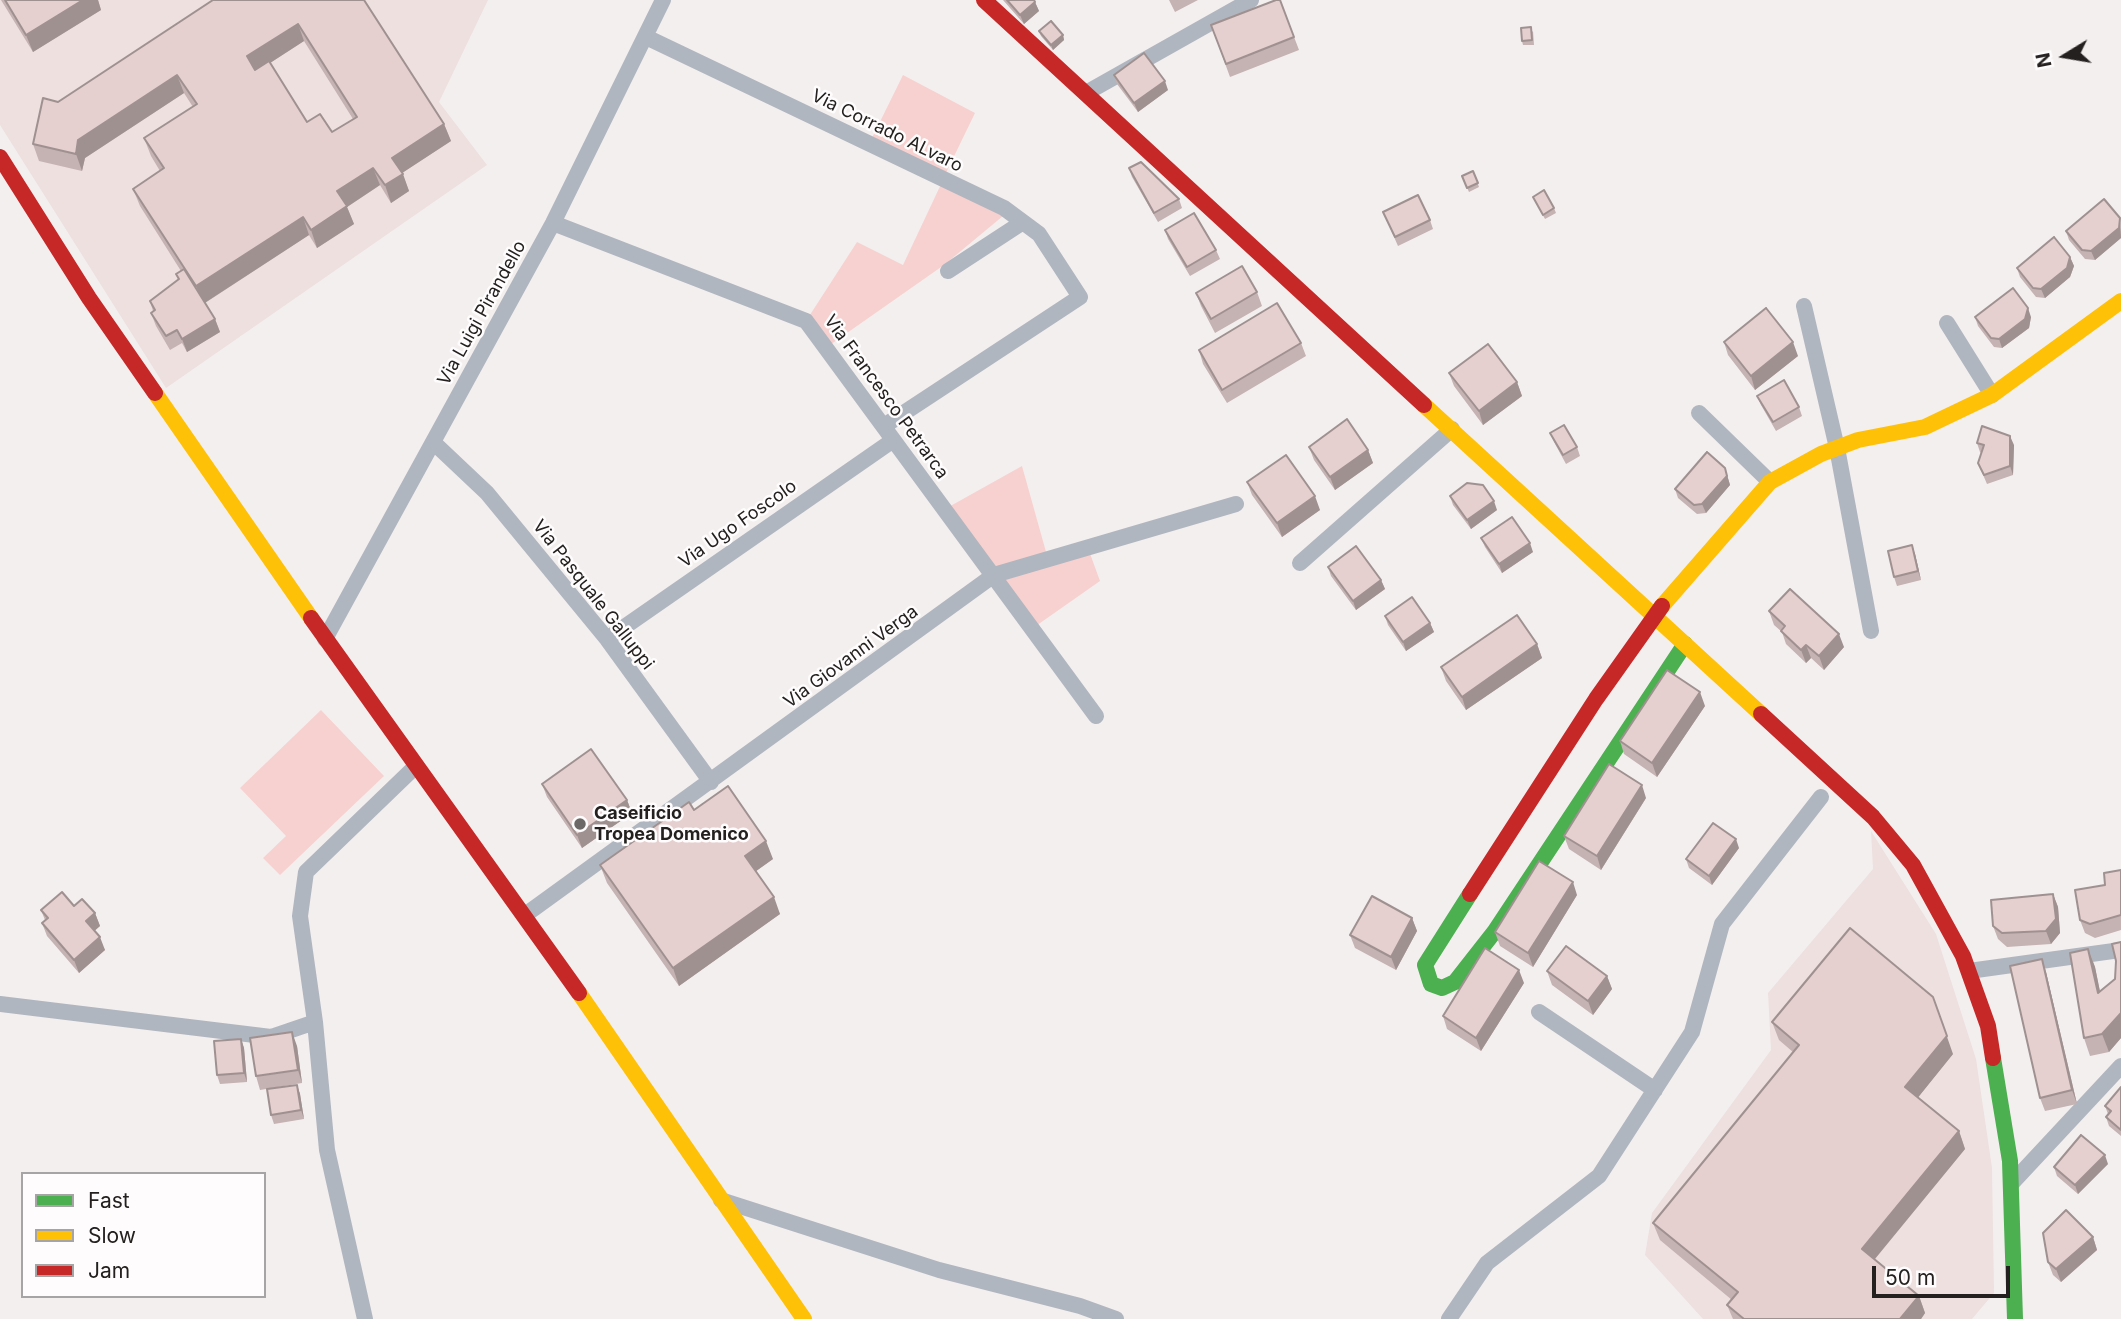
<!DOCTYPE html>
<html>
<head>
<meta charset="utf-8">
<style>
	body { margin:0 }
	#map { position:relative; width:2121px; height:1319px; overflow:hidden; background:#f4efef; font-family:Inter,sans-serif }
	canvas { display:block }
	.legend { position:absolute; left:21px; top:1172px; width:245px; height:126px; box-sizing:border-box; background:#fefcfc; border:2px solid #a6a4a4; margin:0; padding:9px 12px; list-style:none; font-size:21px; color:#23201f }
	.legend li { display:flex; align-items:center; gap:14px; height:35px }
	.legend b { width:35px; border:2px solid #a6a4a4 }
	.north { position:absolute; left:2030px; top:21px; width:70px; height:70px; -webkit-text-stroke:5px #fefcfc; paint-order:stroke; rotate:259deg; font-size:19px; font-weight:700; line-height:28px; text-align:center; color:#23201f }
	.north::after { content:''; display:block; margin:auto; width:24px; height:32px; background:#23201f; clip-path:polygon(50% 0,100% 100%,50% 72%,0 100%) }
	.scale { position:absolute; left:1872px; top:1266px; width:138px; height:32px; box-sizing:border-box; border:4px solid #23201f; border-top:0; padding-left:9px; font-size:21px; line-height:24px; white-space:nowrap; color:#23201f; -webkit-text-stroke:5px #fefcfc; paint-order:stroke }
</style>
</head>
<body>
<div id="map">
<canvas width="2121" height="1319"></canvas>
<ul class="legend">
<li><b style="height:9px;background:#4caf50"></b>Fast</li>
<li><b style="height:9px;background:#ffc107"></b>Slow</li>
<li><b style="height:9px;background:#c62828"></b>Jam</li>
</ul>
<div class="north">N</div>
<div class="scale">50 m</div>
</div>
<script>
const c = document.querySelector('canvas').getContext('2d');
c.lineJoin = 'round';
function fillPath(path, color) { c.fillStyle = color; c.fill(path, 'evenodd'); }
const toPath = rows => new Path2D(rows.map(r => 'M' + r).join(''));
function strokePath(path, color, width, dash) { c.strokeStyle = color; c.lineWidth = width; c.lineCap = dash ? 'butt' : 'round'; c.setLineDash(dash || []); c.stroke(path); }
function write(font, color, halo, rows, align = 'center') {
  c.font = font + ' Inter,sans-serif'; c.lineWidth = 5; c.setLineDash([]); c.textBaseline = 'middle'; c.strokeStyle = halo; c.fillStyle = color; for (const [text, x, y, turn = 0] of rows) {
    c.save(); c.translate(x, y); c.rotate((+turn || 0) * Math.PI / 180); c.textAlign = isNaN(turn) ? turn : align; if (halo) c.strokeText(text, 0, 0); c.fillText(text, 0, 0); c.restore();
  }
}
fillPath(toPath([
	[0,0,488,0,439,102,487,165,166,388,0,125],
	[1871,831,1936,934,1976,1059,1992,1168,1994,1293,1972,1319,1703,1319,1645,1255,1652,1213,1771,1050,1768,993,1873,869]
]), '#ede0df');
fillPath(toPath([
	[903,75,975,113,943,179,1003,216,944,265,827,347,806,321,857,242,903,265,943,180,869,144],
	[1022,466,1048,559,1088,548,1100,581,1033,628,945,509],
	[321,710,384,776,280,875,263,858,286,836,240,788]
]), '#f7d1cf');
strokePath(toPath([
	[646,37,1004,208,1039,234,1080,297,884,426],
	[1086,93,1251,0],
	[553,223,806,321,1096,716],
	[948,271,1023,222],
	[1804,306,1837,448,1871,631],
	[1947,323,1992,395],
	[1699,413,1770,482],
	[433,442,487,493,607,639,711,782],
	[1300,563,1452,429],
	[325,639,553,223,663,0],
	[607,639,892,441],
	[525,915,994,575,1236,504],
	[1969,971,2121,950],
	[0,1004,271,1037,315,1022],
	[1539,1012,1655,1090],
	[2011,1184,2121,1066],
	[721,1200,939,1270,1080,1306,1116,1319],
	[365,1319,327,1150,315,1022,300,916,306,872,416,766],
	[1449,1319,1487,1263,1599,1176,1692,1032,1722,924,1821,797]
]), '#b0b6bf', 16);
strokePath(toPath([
	[1470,894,1425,965,1431,984,1442,988,1455,982,1495,931,1685,644],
	[1993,1058,2010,1161,2015,1319]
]), '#4caf50', 16);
strokePath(toPath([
	[155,393,311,618],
	[1424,405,1761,714],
	[1662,606,1770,482,1821,454,1858,440,1925,427,1992,395,2121,301],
	[579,993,804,1319]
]), '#ffc107', 16);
strokePath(toPath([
	[984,0,1424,405],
	[0,157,89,298,155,393],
	[311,618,579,993],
	[1761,714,1873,817,1913,865,1963,956,1988,1026,1993,1058],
	[1470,894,1596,699,1662,606]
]), '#c62828', 16);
fillPath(toPath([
	[1,0,98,0,101,10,33,52],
	[364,0,444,124,451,141,402,173,409,191,391,203,380,185,347,207,354,224,317,248,309,235,205,303,215,319,220,332,187,352,182,343,170,350,156,326,151,313,153,311,150,301,178,280,176,274,181,271,140,206,133,189,160,171,151,156,144,138,193,107,184,93,85,158,82,171,39,161,33,144,58,102],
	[304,41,353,119,332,132,307,122,270,63],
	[1003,0,1034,0,1039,11,1024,24],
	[1169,0,1198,0,1175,12],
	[1280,0,1299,50,1230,77,1211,25],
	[1039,31,1063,35,1064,40,1053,50,1041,36],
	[1533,31,1534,45,1523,45,1522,41],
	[1114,75,1168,90,1138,112,1117,84],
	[1129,168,1179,199,1182,208,1158,222,1132,177],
	[1473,171,1479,187,1469,192,1462,176],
	[1533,197,1554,208,1556,213,1545,219],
	[1383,212,1430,220,1433,229,1398,246],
	[2120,218,2121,238,2095,260,2085,259,2069,240,2066,231],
	[1165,230,1216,250,1220,259,1190,276,1168,239],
	[2070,257,2074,266,2070,277,2045,298,2036,297,2020,277,2017,268],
	[1257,292,1262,306,1215,333,1201,306,1196,293],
	[1975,317,2031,317,2029,328,2002,348,1994,347,1978,326],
	[1724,342,1798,356,1755,390,1728,355],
	[1301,343,1306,356,1227,403,1203,364,1199,350],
	[1449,373,1517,382,1522,396,1483,425,1454,386],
	[1757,396,1799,407,1802,416,1776,431,1761,405],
	[1550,433,1577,447,1580,456,1566,464,1554,442],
	[1977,443,2014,445,2013,475,1987,484,1978,463,1981,453,1980,452],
	[1309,447,1368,450,1373,463,1335,490,1314,460],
	[1725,468,1730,485,1706,513,1697,514,1678,498,1675,489],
	[1247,482,1320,510,1282,537,1252,495],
	[1450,496,1497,510,1471,529,1453,505],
	[1481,538,1533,552,1502,573,1485,547],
	[1915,554,1921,580,1897,586,1894,577],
	[1328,567,1381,580,1385,589,1356,610,1331,576],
	[1769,611,1844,647,1824,670,1811,658,1806,663,1786,644,1782,632,1774,625],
	[1385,616,1430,623,1434,632,1406,651,1388,625],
	[1537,644,1542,658,1466,710,1446,681,1441,667],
	[1705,706,1657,777,1624,754,1620,741],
	[542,784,627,800,632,813,582,848,547,797],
	[1646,798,1601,870,1569,849,1564,836],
	[694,810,773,859,756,871,780,914,679,986,607,883,600,865],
	[1739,848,1712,885,1689,868,1686,859],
	[2121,870,2121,930,2095,938,2085,933,2080,920,2105,885],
	[2053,894,2058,907,2060,933,2051,944,2007,947,1998,939,1993,926],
	[1577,895,1533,967,1500,946,1495,932],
	[74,906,95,913,100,926,94,931,105,950,79,973,47,936,42,923,45,920,41,910],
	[1412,918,1417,931,1396,970,1355,948,1350,935],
	[2121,942,2121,1038,2109,1052,2090,1056,2084,1038,2088,949,2095,967,2100,992,2115,979],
	[1547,971,1607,976,1612,989,1593,1015,1552,985],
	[2046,972,2077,1104,2045,1111,2040,1098],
	[1524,983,1481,1051,1447,1029,1443,1016],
	[1772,1022,1953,1054,1918,1097,1959,1131,1965,1149,1875,1259,1919,1296,1925,1313,1921,1319,1733,1319,1727,1305,1732,1300,1660,1240,1653,1223,1793,1052,1779,1040],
	[241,1039,244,1048,247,1082,220,1084,217,1075],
	[297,1046,302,1083,260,1090,256,1076],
	[297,1085,300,1094,304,1119,274,1124,271,1115],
	[2121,1087,2121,1136,2109,1126,2106,1117,2108,1114,2105,1106],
	[2108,1164,2078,1194,2057,1176,2054,1167],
	[2093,1237,2097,1250,2061,1282,2053,1275,2048,1262]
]), '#c5b2b2');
fillPath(toPath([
	[83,0,98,0,101,10,33,52,26,35],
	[1035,2,1039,11,1024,24,1020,15],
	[298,24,304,41,253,74,247,56],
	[1063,35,1064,40,1053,50,1051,45],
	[177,75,184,93,85,158,82,171,76,154,78,140],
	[1165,81,1168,90,1138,112,1134,103],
	[444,124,451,141,399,175,392,158],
	[373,168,380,185,347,207,354,224,317,248,311,230,337,191],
	[403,174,409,191,391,203,385,185],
	[303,217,309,235,203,304,196,286],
	[2120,218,2121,238,2095,260,2091,251],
	[2070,257,2074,266,2070,277,2045,298,2041,289],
	[2028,308,2031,317,2029,328,2002,348,1999,339],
	[215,319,220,332,187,352,182,339],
	[1793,342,1798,356,1755,390,1751,376],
	[1517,382,1522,396,1483,425,1479,411],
	[2010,436,2014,445,2013,475,2010,466],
	[1368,450,1373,463,1335,490,1330,477],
	[1725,468,1730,485,1706,513,1702,504],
	[1315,496,1320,510,1282,537,1277,523],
	[1494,501,1497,510,1471,529,1467,520],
	[1530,543,1533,552,1502,573,1499,564],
	[1912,545,1915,554,1921,580,1918,571],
	[1381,580,1385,589,1356,610,1353,601],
	[1430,623,1434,632,1406,651,1403,642],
	[1839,634,1844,647,1824,670,1819,656],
	[1537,644,1542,658,1466,710,1462,697],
	[1806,645,1811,658,1806,663,1801,650],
	[1700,692,1705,706,1657,777,1652,763],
	[1642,785,1646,798,1601,870,1597,856],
	[627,800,632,813,582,848,577,835],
	[1736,839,1739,848,1712,885,1709,876],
	[766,841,773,859,752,874,745,856],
	[1573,882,1577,895,1533,967,1528,953],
	[2053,894,2058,907,2060,933,2051,944,2046,931],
	[774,897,780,914,679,986,673,968],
	[95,913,100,926,91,934,86,921],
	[1412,918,1417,931,1396,970,1391,957],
	[100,937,105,950,79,973,74,960],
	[2088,949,2095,967,2104,1011,2098,993],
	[2042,959,2046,972,2077,1104,2072,1090],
	[1519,970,1524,983,1481,1051,1476,1038],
	[1607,976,1612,989,1593,1015,1588,1001],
	[1933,997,1953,1054,1912,1105,1905,1087],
	[2121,1013,2121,1038,2109,1052,2102,1034],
	[292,1032,297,1046,302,1083,298,1070],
	[241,1039,244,1048,247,1082,244,1073],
	[297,1085,300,1094,304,1119,301,1110],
	[1959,1131,1965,1149,1869,1266,1862,1249],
	[2105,1155,2108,1164,2078,1194,2075,1185],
	[2093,1237,2097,1250,2061,1282,2056,1269],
	[1919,1296,1925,1313,1921,1319,1900,1319]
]), '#a09191');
const building = toPath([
	[5,0,83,0,26,35,5,0],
	[213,0,364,0,444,124,392,158,403,174,385,185,373,168,337,191,347,206,311,230,303,217,196,286,133,189,164,168,144,138,197,104,177,75,78,140,76,154,33,144,43,98,58,102,213,0],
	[298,24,357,117,332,132,320,114,307,122,269,61,255,70,247,56,298,24],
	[1007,0,1034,0,1035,2,1020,15,1007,0],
	[1276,0,1280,0,1294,37,1226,64,1211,25,1276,0],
	[1051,21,1063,35,1051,45,1039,31,1051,21],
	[1531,27,1532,40,1522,41,1521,28,1531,27],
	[1144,53,1165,81,1134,103,1114,75,1144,53],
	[1141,162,1179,199,1154,213,1129,168,1141,162],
	[1473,171,1478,183,1467,188,1462,176,1473,171],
	[1544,190,1554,208,1543,215,1533,197,1544,190],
	[1418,195,1430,220,1395,237,1383,212,1418,195],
	[2104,199,2120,218,2119,228,2091,251,2082,250,2066,231,2104,199],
	[1194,213,1216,250,1187,267,1165,230,1194,213],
	[2054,237,2070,257,2067,268,2041,289,2033,288,2017,268,2054,237],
	[1242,266,1257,292,1211,319,1196,293,1242,266],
	[184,269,215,319,182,339,177,330,166,336,151,313,155,310,150,301,179,279,176,274,184,269],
	[2013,288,2028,308,2025,319,1999,339,1991,338,1975,317,2013,288],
	[1277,303,1301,343,1222,390,1199,350,1277,303],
	[1766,308,1793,342,1751,376,1724,342,1766,308],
	[1488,344,1517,382,1479,411,1449,373,1488,344],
	[1784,380,1799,407,1773,422,1757,396,1784,380],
	[1347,419,1368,450,1330,477,1309,447,1347,419],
	[1564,425,1577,447,1563,455,1550,433,1564,425],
	[1982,426,2010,436,2010,466,1984,475,1978,463,1984,445,1977,443,1982,426],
	[1707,452,1725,468,1727,476,1702,504,1694,505,1675,489,1707,452],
	[1286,455,1315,496,1277,523,1247,482,1286,455],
	[1467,483,1483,485,1494,501,1467,520,1450,496,1467,483],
	[1512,517,1530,543,1499,564,1481,538,1512,517],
	[1912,545,1918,571,1894,577,1888,551,1912,545],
	[1356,546,1381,580,1353,601,1328,567,1356,546],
	[1790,589,1839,634,1819,656,1806,645,1801,650,1781,631,1785,626,1769,611,1790,589],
	[1412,597,1430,623,1403,642,1385,616,1412,597],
	[1517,615,1537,644,1462,697,1441,667,1517,615],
	[1667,670,1700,692,1652,763,1620,741,1667,670],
	[591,749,627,800,577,835,542,784,591,749],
	[1609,764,1642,785,1597,856,1564,836,1609,764],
	[728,786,766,841,745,856,774,897,673,968,600,865,689,802,694,810,728,786],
	[1713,823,1736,839,1709,876,1686,859,1713,823],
	[1539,861,1573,882,1528,953,1495,932,1539,861],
	[2121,870,2121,915,2090,924,2080,920,2075,890,2105,885,2104,873,2121,870],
	[62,892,74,906,82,899,95,913,86,921,100,937,74,960,42,923,48,918,41,910,62,892],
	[2053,894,2056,919,2046,931,2002,933,1993,926,1991,900,2053,894],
	[1372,896,1412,918,1391,957,1350,935,1372,896],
	[1850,928,1933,997,1947,1036,1905,1087,1959,1131,1862,1249,1919,1296,1900,1319,1744,1319,1727,1305,1738,1292,1653,1223,1799,1045,1772,1022,1850,928],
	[2121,942,2121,1013,2102,1034,2084,1038,2070,953,2088,949,2098,993,2115,979,2116,961,2112,944,2121,942],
	[1566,946,1607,976,1588,1001,1547,971,1566,946],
	[1485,948,1519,970,1476,1038,1443,1016,1485,948],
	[2042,959,2072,1090,2040,1098,2010,966,2042,959],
	[292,1032,298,1070,256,1076,250,1038,292,1032],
	[241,1039,244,1073,217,1075,214,1041,241,1039],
	[297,1085,301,1110,271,1115,267,1089,297,1085],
	[2121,1087,2121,1130,2106,1117,2111,1111,2105,1106,2121,1087],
	[2081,1135,2105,1155,2075,1185,2054,1167,2081,1135],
	[2066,1210,2093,1237,2056,1269,2048,1262,2043,1233,2066,1210]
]);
fillPath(building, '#e5cfcf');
strokePath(building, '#a09191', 2);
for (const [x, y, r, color] of [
	[580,824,7,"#6c6868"]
]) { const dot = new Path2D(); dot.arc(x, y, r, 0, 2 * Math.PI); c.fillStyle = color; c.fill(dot); strokePath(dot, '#fefcfc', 2.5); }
write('18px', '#23201f', '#fefcfc', [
	["Via Corrado ALvaro",887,131,26],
	["Via Luigi Pirandello",482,313,-61],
	["Via Francesco Petrarca",886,397,54],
	["Via Ugo Foscolo",738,524,-35],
	["Via Pasquale Galluppi",593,595,52],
	["Via Giovanni Verga",851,657,-36]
]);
write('bold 18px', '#23201f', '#fefcfc', [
	["Caseificio",594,814],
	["Tropea Domenico",594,835]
], 'left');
</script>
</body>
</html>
